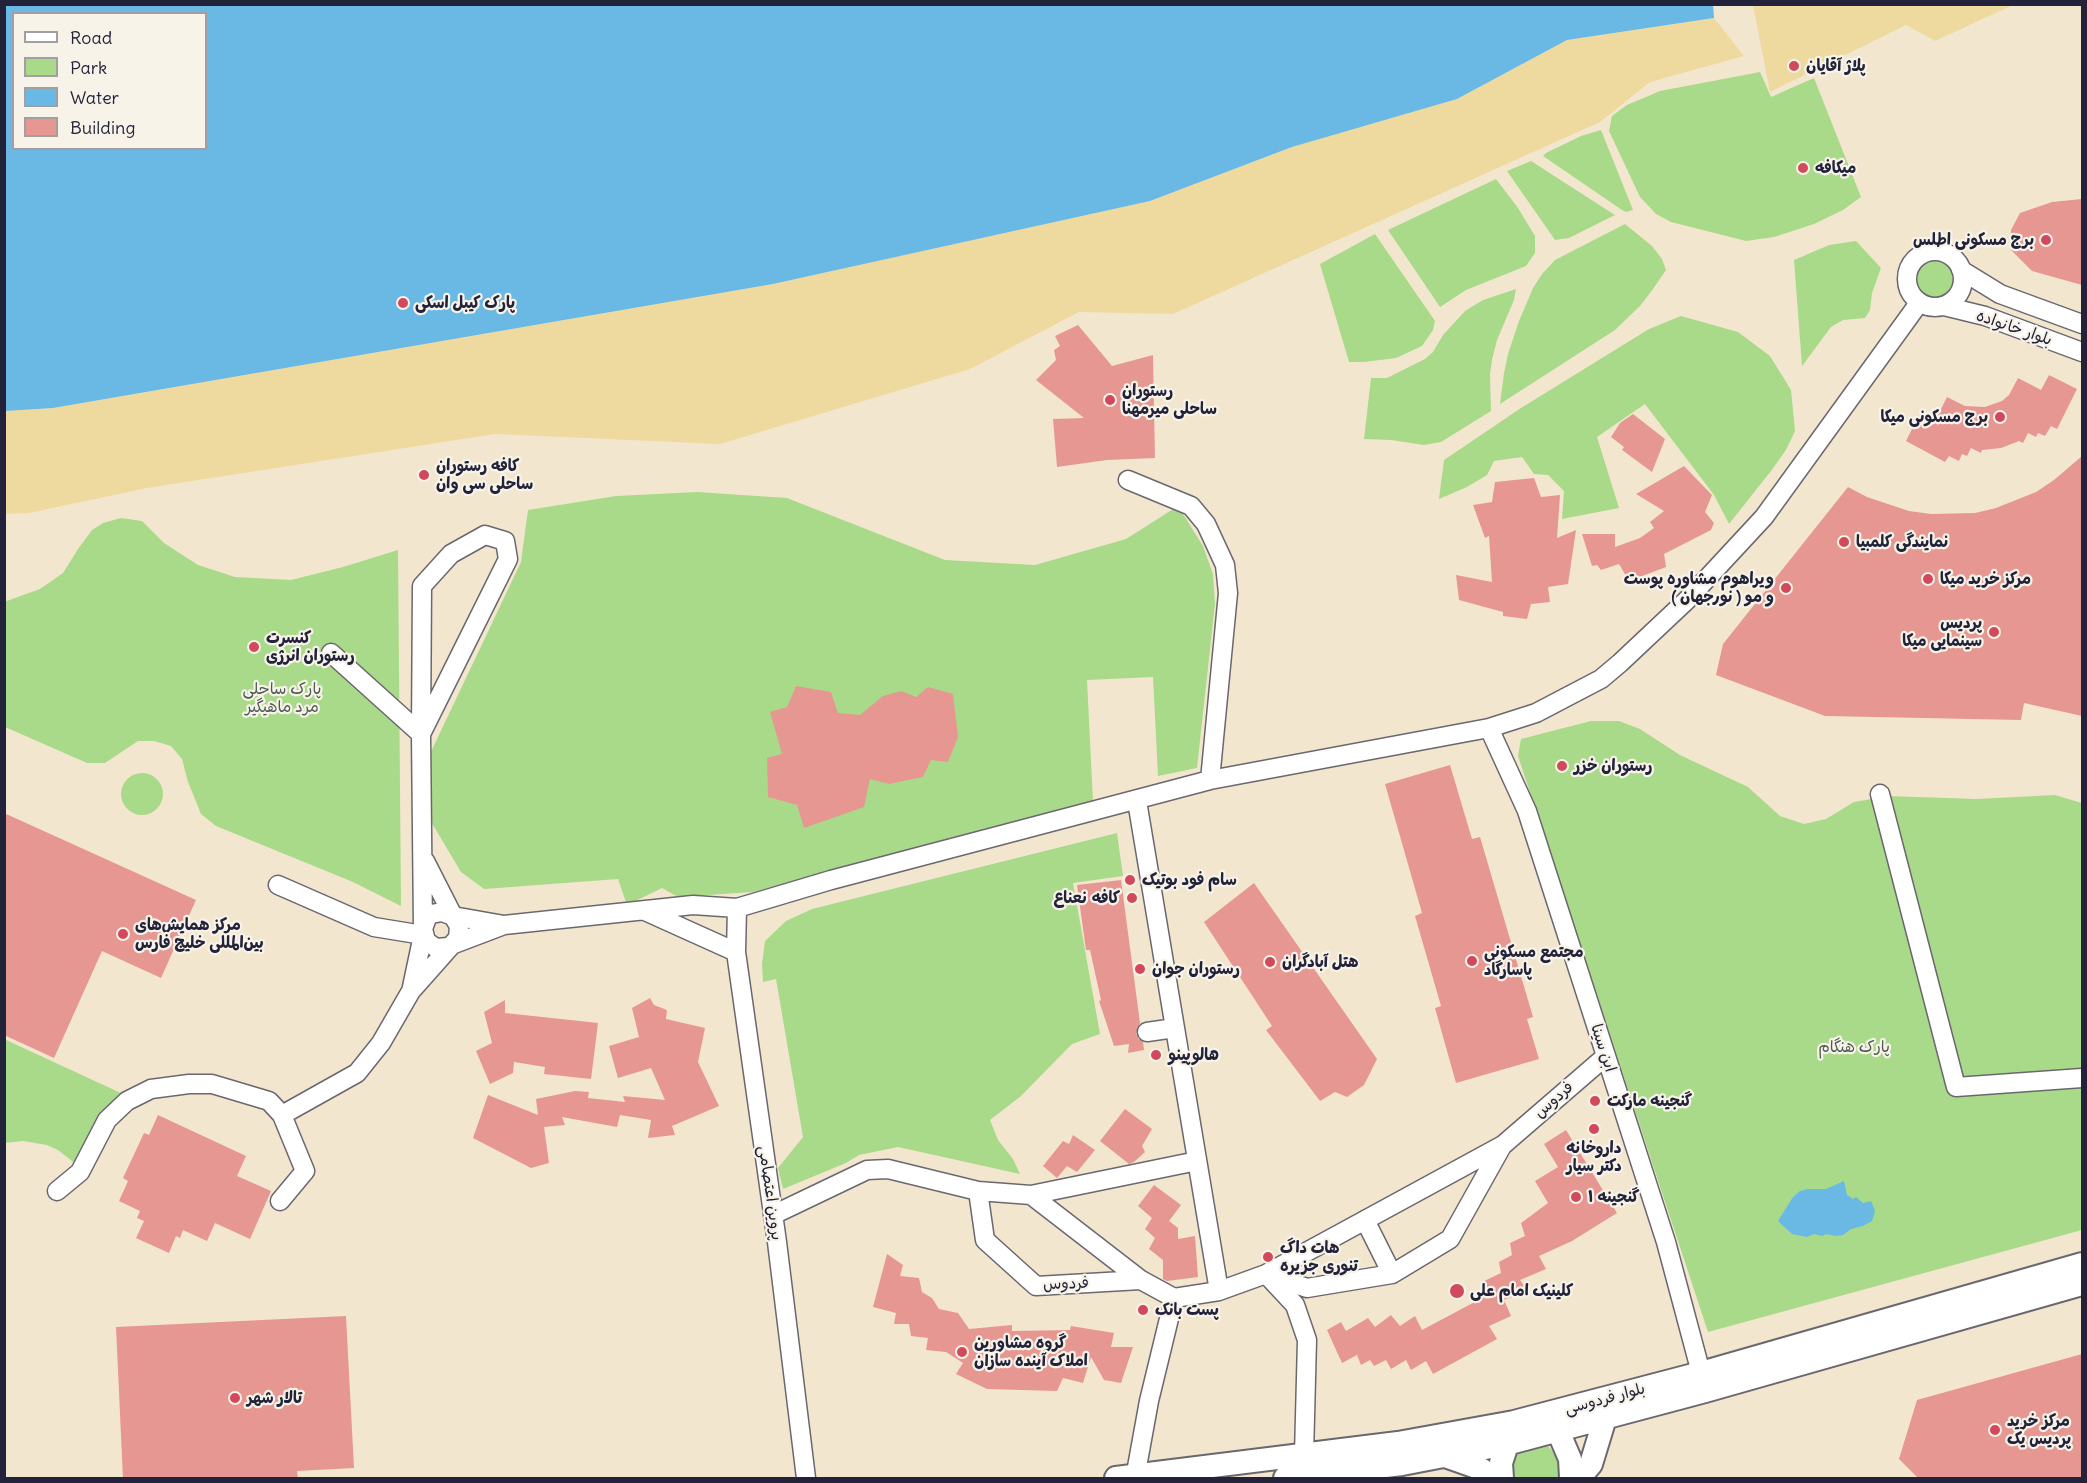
<!DOCTYPE html>
<html>
<head>
<meta charset="utf-8">
<style>
	body { margin:0 }
	#map { position:relative; width:2087px; height:1483px; overflow:hidden; background:#f3e6cf; font-family:Delius,sans-serif }
	canvas { display:block }
	.frame { position:absolute; inset:0; border:6px solid #22223b; pointer-events:none }
	.legend { position:absolute; left:12px; top:12px; width:195px; height:138px; box-sizing:border-box; background:#f7f3e8; border:2px solid #a29fa3; margin:0; padding:8px 10px; list-style:none; font-size:18px; color:#22223b }
	.legend li { display:flex; align-items:center; gap:12px; height:30px }
	.legend b { width:30px; border:2px solid #a29fa3 }
</style>
</head>
<body>
<div id="map">
<canvas width="2087" height="1483"></canvas>
<div class="frame"></div>
<ul class="legend">
<li><b style="height:8px;background:#fff"></b>Road</li>
<li><b style="height:16px;background:#a9da89"></b>Park</li>
<li><b style="height:16px;background:#6ab8e4"></b>Water</li>
<li><b style="height:16px;background:#e79791"></b>Building</li>
</ul>
</div>
<script>
const c = document.querySelector('canvas').getContext('2d');
c.lineJoin = 'round';
function fillPath(path, color) { c.fillStyle = color; c.fill(path, 'evenodd'); }
const toPath = rows => new Path2D(rows.map(r => 'M' + r).join(''));
function strokePath(path, color, width, dash) { c.strokeStyle = color; c.lineWidth = width; c.lineCap = dash ? 'butt' : 'round'; c.setLineDash(dash || []); c.stroke(path); }
function write(font, color, halo, rows, align = 'center') {
  c.font = font + ' Delius,"Playpen Sans Arabic",sans-serif'; c.lineWidth = 4.5; c.setLineDash([]); c.textBaseline = 'middle'; c.strokeStyle = halo; c.fillStyle = color; for (const [text, x, y, turn = 0] of rows) {
    c.save(); c.translate(x, y); c.rotate((+turn || 0) * Math.PI / 180); c.textAlign = isNaN(turn) ? turn : align; if (halo) c.strokeText(text, 0, 0); c.fillText(text, 0, 0); c.restore();
  }
}
fillPath(toPath([
	[1760,72,1771,97,1814,78,1861,197,1843,210,1814,224,1774,237,1746,241,1671,222,1656,214,1640,197,1609,131,1612,116,1627,105,1660,91],
	[1601,130,1633,210,1626,212,1622,210,1543,156,1546,153,1581,136],
	[1531,161,1615,215,1569,238,1555,240,1507,171],
	[1496,179,1518,208,1535,236,1535,253,1526,266,1466,290,1440,307,1388,230],
	[1625,224,1652,246,1662,259,1666,270,1653,289,1640,306,1615,330,1500,404,1504,373,1508,354,1519,321,1533,288,1542,274,1555,260],
	[1375,234,1435,321,1433,330,1422,346,1396,358,1364,362,1349,362,1320,264],
	[1856,241,1881,268,1872,293,1870,310,1865,318,1843,320,1831,327,1802,366,1794,260,1829,245],
	'1916 280a20 20 0 1 1 40 0a20 20 0 1 1-40 0Z',
	[1516,289,1514,300,1497,340,1492,360,1490,374,1491,411,1441,442,1424,445,1391,440,1364,439,1371,378,1387,378,1425,359,1433,352,1443,335,1465,311,1483,300],
	[1681,316,1738,332,1770,356,1791,390,1795,431,1786,450,1771,471,1729,524,1714,495,1645,404,1597,437,1619,508,1562,519,1564,491,1548,475,1534,474,1522,457,1494,461,1487,475,1467,487,1439,499,1444,460,1521,408,1649,329],
	[697,492,787,498,945,560,1035,565,1126,539,1178,506,1203,546,1213,574,1215,604,1197,768,1158,776,1153,677,1087,680,1093,802,753,892,678,897,662,888,627,905,618,879,484,889,461,872,427,815,428,758,521,562,528,510,616,496],
	[121,518,142,521,164,543,198,565,235,577,291,580,343,567,398,550,401,906,353,882,216,826,201,814,188,782,182,759,171,746,154,741,138,741,105,763,87,763,5,727,4,602,40,589,63,573,78,549,92,530,103,523],
	[1591,721,1619,721,1640,729,1680,755,1748,787,1780,816,1804,824,1826,819,1854,802,1888,796,1976,799,2055,795,2082,803,2082,1230,1708,1332,1518,756,1521,739],
	'121 794a21 21 0 1 1 42 0a21 21 0 1 1-42 0Z',
	[1117,833,1123,876,1073,883,1100,1034,1072,1044,1021,1096,990,1120,998,1140,1013,1159,1020,1174,898,1147,859,1155,846,1163,783,1189,778,1168,803,1137,776,979,763,982,762,964,765,941,786,921,812,909],
	[4,1039,123,1094,77,1165,58,1150,47,1145,23,1141,5,1143],
	[1548,1446,1559,1458,1560,1475,1558,1478,1514,1478,1512,1465,1513,1457,1518,1451]
]), '#a9da89');
fillPath(toPath([
	[1753,5,1753,4,2013,5,1935,41,1906,25,1770,92],
	[1714,18,1744,56,1650,82,1600,122,1173,314,1079,312,970,369,720,444,495,434,147,488,29,513,5,514,5,411,53,408,773,284,1150,201,1292,147,1457,99,1567,40]
]), '#eeda9e');
fillPath(toPath([
	[5,4,1713,4,1714,18,1567,40,1457,99,1292,147,1150,201,773,284,53,408,5,411],
	[14,14,206,14,206,148,14,148],
	[1844,1181,1847,1195,1853,1199,1856,1197,1863,1203,1871,1201,1875,1211,1872,1221,1863,1226,1851,1229,1843,1235,1836,1236,1826,1234,1822,1236,1814,1234,1807,1237,1792,1234,1778,1221,1793,1197,1800,1191,1808,1189,1826,1189]
]), '#6ab8e4');
fillPath(toPath([
	[2082,199,2082,285,2032,271,2010,249,2011,230,2020,213,2052,202],
	[1078,325,1112,366,1153,355,1155,458,1107,460,1057,467,1053,419,1084,418,1036,380,1056,360,1054,350,1060,346,1055,336],
	[2049,375,2077,389,2057,429,2051,426,2045,436,2038,433,2036,437,2028,433,2023,443,2019,441,2001,448,1982,450,1981,453,1971,448,1967,456,1962,454,1959,461,1949,456,1945,462,1906,441,1920,413,1935,421,1947,397,1965,406,1985,407,2002,401,2009,395,2018,378,2041,390],
	[1633,414,1665,439,1652,472,1622,450,1624,447,1611,437,1620,423],
	[2082,456,2082,716,2024,703,2021,720,1825,716,1716,675,1723,644,1848,487,1867,497,1909,511,1931,514,1975,513,1996,508,2036,492,2054,480],
	[1684,466,1712,495,1705,512,1714,523,1711,530,1664,554,1666,567,1629,581,1619,564,1601,570,1597,565,1592,566,1582,534,1615,534,1615,547,1640,538,1654,528,1650,522,1664,511,1636,494],
	[1534,478,1541,497,1560,495,1557,538,1576,530,1568,584,1548,587,1550,602,1531,604,1527,619,1503,616,1503,612,1459,600,1456,575,1492,582,1489,536,1485,538,1473,505,1492,502,1495,482],
	[796,686,831,692,838,713,860,715,883,696,901,691,916,697,928,687,953,694,958,737,948,762,931,760,923,777,889,784,870,779,864,807,804,828,797,805,768,797,767,758,782,754,770,712,787,707],
	[1450,765,1472,839,1480,837,1533,1017,1527,1019,1539,1059,1456,1083,1435,1008,1441,1006,1415,916,1422,913,1385,784],
	[4,813,196,900,161,978,102,951,54,1058,4,1035],
	[1121,880,1140,1023,1136,1033,1138,1038,1143,1042,1144,1050,1128,1053,1129,1044,1114,1046,1099,1001,1101,1000,1090,950,1086,950,1077,885],
	[1254,883,1377,1059,1364,1085,1347,1097,1335,1092,1320,1101,1266,1030,1272,1026,1204,922],
	[650,998,654,1005,667,1010,666,1019,705,1028,698,1062,719,1106,672,1126,675,1135,648,1138,651,1120,620,1115,617,1127,562,1117,565,1125,544,1127,549,1163,531,1168,473,1138,488,1095,538,1115,536,1099,575,1091,589,1092,588,1098,625,1102,623,1096,665,1100,651,1068,618,1078,609,1046,639,1037,632,1008],
	[505,1000,505,1013,598,1023,591,1079,544,1074,545,1067,514,1062,513,1073,490,1084,476,1051,492,1043,484,1012],
	[1125,1109,1152,1129,1142,1146,1145,1152,1134,1162,1129,1164,1100,1141],
	[158,1115,246,1156,237,1176,271,1191,250,1239,215,1223,207,1241,183,1230,180,1238,176,1236,169,1253,136,1238,144,1221,137,1218,140,1211,119,1201,128,1181,123,1178,144,1133,149,1135],
	[1566,1130,1617,1213,1572,1241,1539,1256,1546,1269,1520,1280,1528,1291,1504,1300,1511,1316,1489,1326,1497,1339,1433,1374,1426,1361,1411,1370,1406,1360,1391,1369,1386,1360,1374,1366,1370,1360,1361,1365,1357,1355,1342,1363,1327,1330,1341,1322,1346,1331,1368,1318,1375,1327,1391,1315,1400,1326,1415,1316,1422,1330,1486,1296,1482,1282,1501,1273,1499,1262,1512,1255,1510,1243,1525,1236,1521,1223,1548,1203,1535,1181,1558,1167,1544,1144],
	[1073,1135,1095,1150,1077,1172,1067,1166,1057,1178,1043,1166,1063,1141,1069,1144],
	[1154,1185,1181,1205,1169,1221,1178,1228,1178,1239,1195,1236,1198,1277,1167,1281,1163,1279,1163,1260,1149,1249,1155,1238,1145,1229,1152,1218,1138,1206],
	[887,1254,903,1265,900,1276,919,1278,922,1292,932,1298,939,1309,958,1313,969,1329,1012,1325,1012,1331,1070,1330,1071,1326,1114,1333,1111,1347,1133,1347,1121,1383,1104,1380,1091,1357,1083,1383,1063,1378,1057,1391,987,1389,956,1374,963,1363,946,1352,926,1350,928,1338,911,1336,909,1324,894,1324,896,1313,873,1307],
	[346,1316,354,1468,297,1471,298,1479,167,1479,167,1477,123,1479,116,1327],
	[2082,1354,2082,1479,1919,1479,1899,1459,1917,1400]
]), '#e79791');
const minor = toPath([
	'1907 279a28 28 0 1 1 56 0a28 28 0 1 1-56 0Z',
	[1961,270,2000,294,2082,324],
	[1944,306,1985,316,2082,352],
	[1128,480,1191,506,1206,524,1225,565,1228,593,1210,780],
	[331,653,421,734],
	[1489,728,1527,811,1666,1242,1701,1373],
	[421,734,508,559,505,541,485,535,451,554,422,586,421,734,423,929],
	[1880,794,1956,1087,2082,1078],
	[1137,801,1219,1291],
	[425,861,453,916,504,925],
	[278,885,374,927,423,935,412,987],
	[737,908,736,952,777,1242,806,1478],
	[645,911,736,952],
	[454,944,504,925,693,905,737,908,831,880,1210,780,1489,728,1536,713,1601,679,1620,663,1687,600,1764,517,1919,303],
	[1147,1032,1175,1028],
	[282,1115,357,1073,381,1043,411,991,458,938,459,926,453,916,442,912,431,914,427,918,423,929,426,941,436,948,448,947],
	[57,1191,80,1172,107,1120,127,1101,151,1089,189,1084,212,1084,269,1101,282,1115,305,1171,280,1201],
	[978,1191,985,1240,1036,1286,1141,1280],
	[1031,1195,1197,1161],
	[773,1215,867,1170,888,1169,978,1191,1031,1195,1141,1280,1174,1298,1219,1291,1266,1274,1503,1145,1606,1056],
	[1365,1220,1392,1274],
	[1266,1274,1307,1288,1392,1274,1450,1239,1502,1146],
	[1267,1275,1295,1305,1307,1340,1304,1455],
	[1135,1478,1149,1401,1174,1298]
]);
const major = toPath([
	[1546,1423,1558,1431,1570,1459,1571,1478],
	[1445,1456,1479,1468,1494,1478],
	[1116,1478,1398,1443,1514,1422,1701,1373,2082,1264],
	[1285,1478,1402,1464,1506,1444,1705,1391,2082,1284],
	[1502,1478,1501,1463,1511,1432],
	[1579,1478,1591,1464,1605,1418]
]);
strokePath(minor, '#6b676f', 21);
strokePath(major, '#6b676f', 26);
strokePath(minor, '#fff', 18);
strokePath(major, '#fff', 22);
for (const [x, y, r, color] of [
	[1794,66,6,"#d1495b"],
	[1803,168,6,"#d1495b"],
	[2046,240,6,"#d1495b"],
	[403,303,6,"#d1495b"],
	[1110,400,6,"#d1495b"],
	[2000,417,6,"#d1495b"],
	[424,475,6,"#d1495b"],
	[1844,542,6,"#d1495b"],
	[1928,579,6,"#d1495b"],
	[1786,588,6,"#d1495b"],
	[1994,632,6,"#d1495b"],
	[254,647,6,"#d1495b"],
	[1562,766,6,"#d1495b"],
	[1130,880,6,"#d1495b"],
	[1132,898,6,"#d1495b"],
	[123,934,6,"#d1495b"],
	[1472,961,6,"#d1495b"],
	[1270,962,6,"#d1495b"],
	[1140,969,6,"#d1495b"],
	[1156,1055,6,"#d1495b"],
	[1595,1101,6,"#d1495b"],
	[1594,1129,6,"#d1495b"],
	[1576,1197,6,"#d1495b"],
	[1268,1257,6,"#d1495b"],
	[1457,1291,8,"#d1495b"],
	[1143,1310,6,"#d1495b"],
	[962,1352,6,"#d1495b"],
	[235,1398,6,"#d1495b"],
	[1995,1430,6,"#d1495b"]
]) { const dot = new Path2D(); dot.arc(x, y, r, 0, 2 * Math.PI); c.fillStyle = color; c.fill(dot); strokePath(dot, '#f7f3e8', 2); }
write('bold 16px', '#22223b', '#f7f3e8', [
	["پلاژ آقایان",1806,66],
	["میکافه",1815,168],
	["برج مسکونی اطلس",2034,240,"right"],
	["پارک کیبل اسکی",415,303],
	["رستوران",1122,391],
	["ساحلی میرمهنا",1122,409],
	["برج مسکونی میکا",1988,417,"right"],
	["کافه رستوران",436,466],
	["ساحلی سی وان",436,484],
	["نمایندگی کلمبیا",1856,542],
	["ویراهوم مشاوره پوست",1774,579,"right"],
	["و مو ( نورجهان )",1774,597,"right"],
	["مرکز خرید میکا",1940,579],
	["پردیس",1982,623,"right"],
	["سینمایی میکا",1982,641,"right"],
	["کنسرت",266,638],
	["رستوران انرژی",266,656],
	["رستوران خزر",1574,766],
	["سام فود بوتیک",1142,880],
	["كافه نعناع",1120,898,"right"],
	["مرکز همایش‌های",135,925],
	["بین‌المللی خلیج فارس",135,943],
	["مجتمع مسکونی",1484,952],
	["پاسارگاد",1484,970],
	["هتل آبادگران",1282,962],
	["رستوران جوان",1152,969],
	["هالوپینو",1168,1055],
	["گنجینه مارکت",1607,1101],
	["داروخانه",1594,1148,"center"],
	["دکتر سیار",1594,1166,"center"],
	["گنجینه ۱",1588,1197],
	["هات داگ",1280,1248],
	["تنورى جزيره",1280,1266],
	["کلینیک امام علی",1470,1291],
	["پست بانک",1155,1310],
	["گروه مشاورین",974,1343],
	["املاک آینده سازان",974,1361],
	["تالار شهر",247,1398],
	["مرکز خرید",2007,1421],
	["پردیس یک",2007,1439]
], 'left');
write('16px', '#22223b', '#f7f3e8', [
	["بلوار خانواده",2014,328,19],
	["ابن سینا",1603,1048,72],
	["فردوس",1554,1100,-41],
	["پروین اعتصامی",770,1193,82],
	["فردوس",1066,1284,-2],
	["بلوار فردوسی",1605,1399,-15]
]);
write('16px', '#4a5952', '#f7f3e8', [
	["پارک ساحلی",282,689],
	["مرد ماهیگیر",282,707],
	["پارک هنگام",1854,1047]
]);
</script>
</body>
</html>
